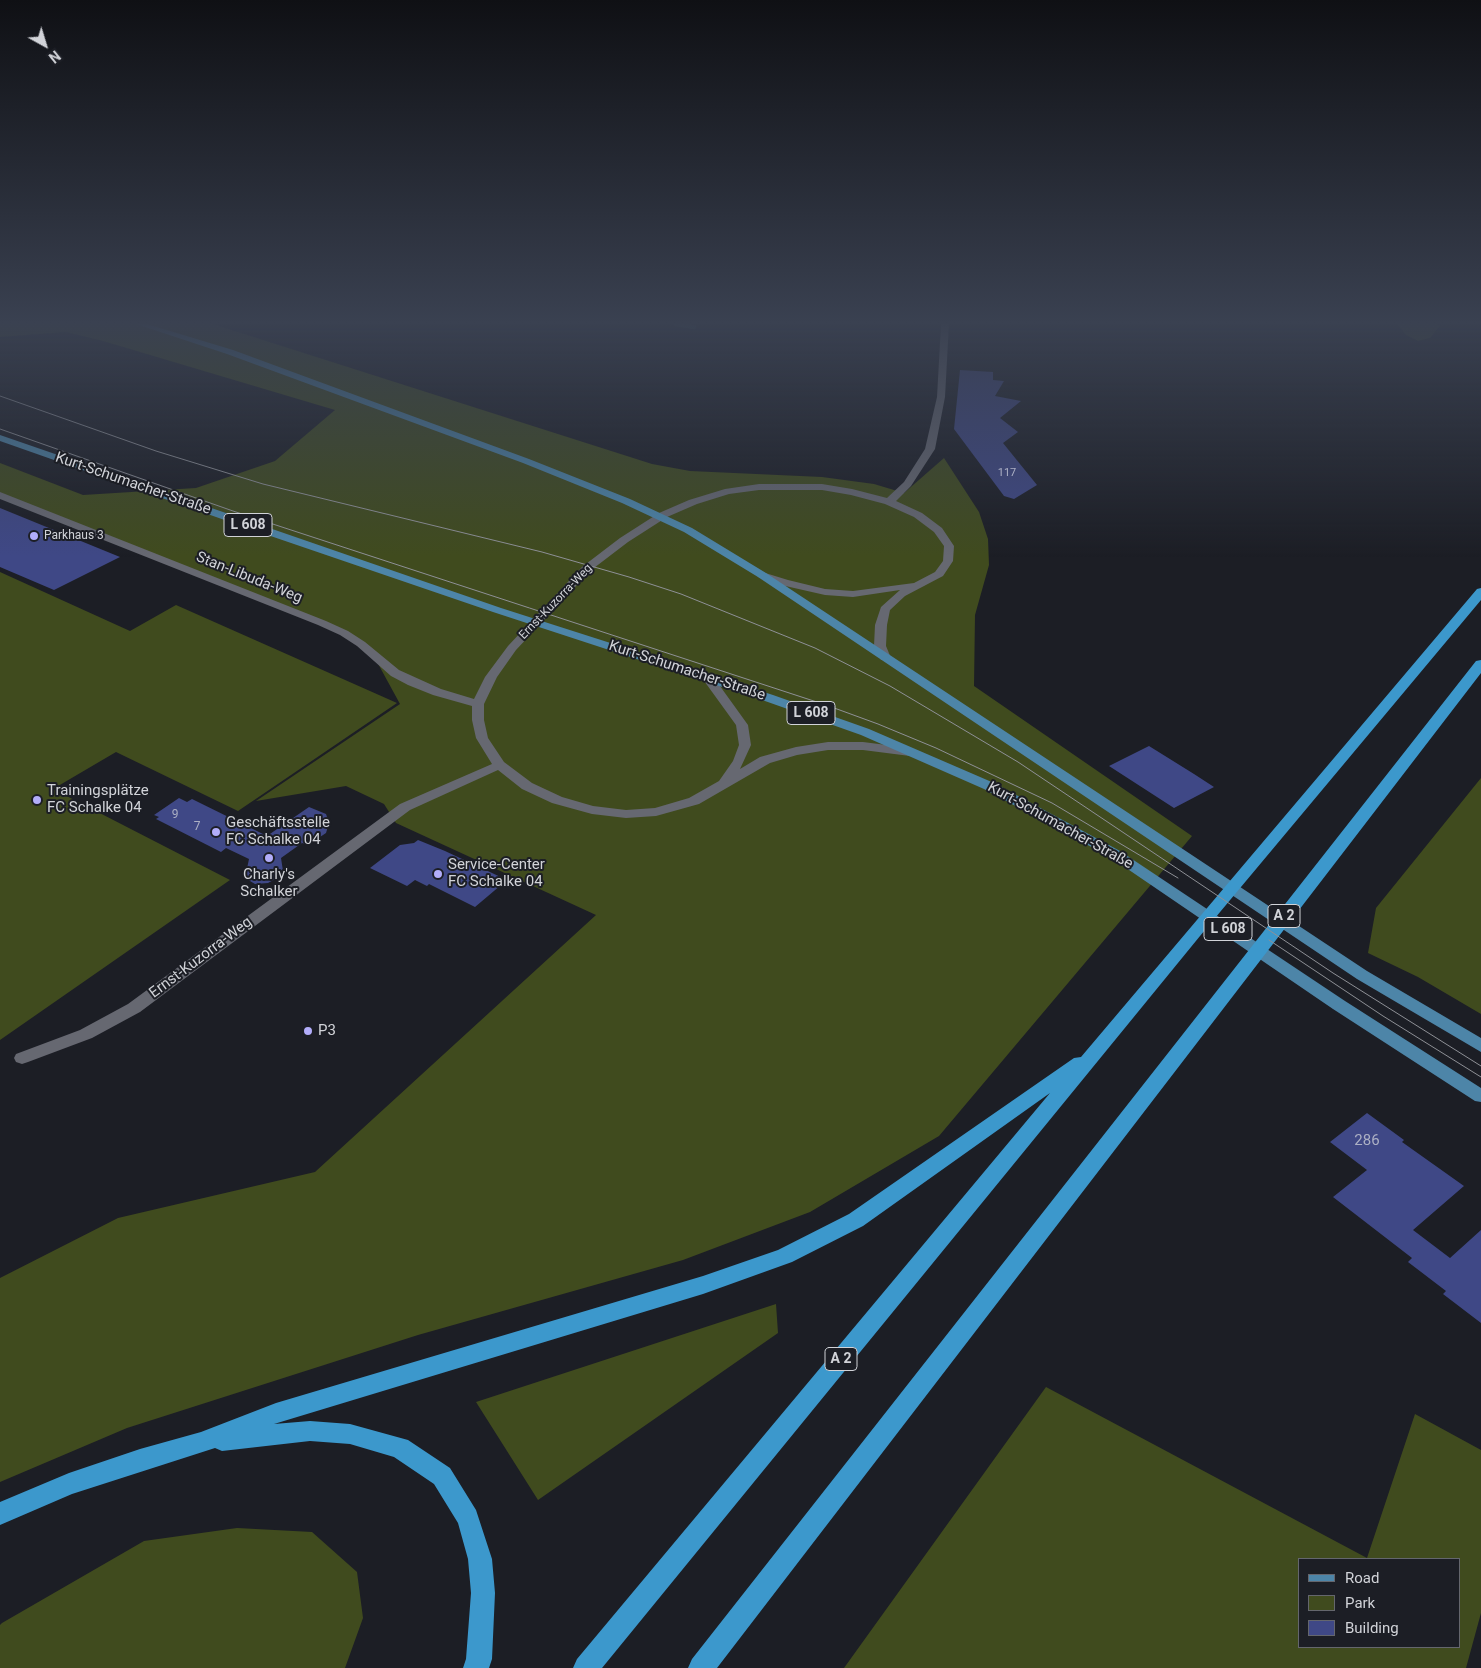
<!DOCTYPE html>
<html>
<head>
<meta charset="utf-8">
<style>
	body { margin:0 }
	#map { position:relative; width:1481px; height:1668px; overflow:hidden; background:#1c1e25; font-family:Roboto,sans-serif }
	canvas { display:block }
	.legend { position:absolute; left:1298px; top:1558px; width:162px; height:90px; box-sizing:border-box; background:#1c1e25; border:1px solid #64666d; margin:0; padding:6px 9px; list-style:none; font-size:15px; color:#d1d3d8 }
	.legend li { display:flex; align-items:center; gap:10px; height:25px }
	.legend b { width:25px; border:1px solid #64666d }
	.north { position:absolute; left:20px; top:20px; width:50px; height:50px; -webkit-text-stroke:4px #1c1e25; paint-order:stroke; rotate:141deg; font-size:14px; font-weight:700; line-height:20px; text-align:center; color:#d1d3d8 }
	.north::after { content:''; display:block; margin:auto; width:18px; height:22px; background:#d1d3d8; clip-path:polygon(50% 0,100% 100%,50% 72%,0 100%) }
</style>
</head>
<body>
<div id="map">
<canvas width="1481" height="1668"></canvas>
<ul class="legend">
<li><b style="height:6px;background:#4d85a8"></b>Road</li>
<li><b style="height:14px;background:#404b1e"></b>Park</li>
<li><b style="height:14px;background:#3f4886"></b>Building</li>
</ul>
<div class="north">N</div>
</div>
<script>
const c = document.querySelector('canvas').getContext('2d');
c.lineJoin = 'round';
function fillPath(path, color) { c.fillStyle = color; c.fill(path, 'evenodd'); }
const toPath = rows => new Path2D(rows.map(r => 'M' + r).join(''));
function strokePath(path, color, width, dash) { c.strokeStyle = color; c.lineWidth = width; c.lineCap = dash ? 'butt' : 'round'; c.setLineDash(dash || []); c.stroke(path); }
function write(font, color, halo, rows, align = 'center') {
  c.font = font + ' Roboto,sans-serif'; c.lineWidth = 4; c.setLineDash([]); c.textBaseline = 'middle'; c.strokeStyle = halo; c.fillStyle = color; for (const [text, x, y, turn = 0] of rows) {
    c.save(); c.translate(x, y); c.rotate((+turn || 0) * Math.PI / 180); c.textAlign = isNaN(turn) ? turn : align; if (halo) c.strokeText(text, 0, 0); c.fillText(text, 0, 0); c.restore();
  }
}
fillPath(toPath([
	[0,324,213,324,652,464,690,471,822,477,874,484,904,493,944,458,979,512,988,539,989,565,975,615,974,686,1192,836,939,1136,810,1212,683,1260,418,1335,127,1428,0,1482,0,1278,118,1218,315,1172,596,915,396,823,384,804,346,786,256,801,400,704,376,660,346,633,0,494,0,463,83,495,196,488,275,461,335,410,103,341,66,332,0,337],
	[1397,324,1437,324,1440,326,1430,338,1418,341,1406,335],
	[0,572,130,631,176,605,397,703,238,811,116,752,53,789,230,880,0,1040],
	[1481,778,1481,1014,1418,977,1368,953,1376,908],
	[776,1304,778,1333,538,1500,476,1402],
	[1046,1387,1367,1558,1415,1414,1481,1450,1481,1613,1466,1668,844,1668],
	[1300,1559,1460,1559,1460,1647,1300,1647],
	[237,1528,312,1532,357,1572,363,1618,345,1668,0,1668,0,1625,2,1623,144,1541]
]), '#404b1e');
strokePath(toPath([
	[676,324,694,327]
]), '#215c64', 4.5);
fillPath(toPath([
	[960,370,993,372,993,380,1004,381,995,396,1021,401,1000,418,1018,432,1003,443,1037,485,1014,499,1004,496,954,429],
	[0,508,120,557,54,590,0,567],
	[1149,746,1194,774,1214,787,1174,808,1109,766],
	[179,798,187,802,192,799,267,836,309,807,326,814,329,823,326,833,308,845,302,843,281,858,283,871,279,877,268,883,255,884,245,878,249,859,226,848,221,852,156,819,159,817,154,815],
	[418,840,445,851,507,880,475,907,429,884,427,886,415,880,407,886,370,868,400,845,414,843],
	[1367,1113,1404,1140,1402,1142,1464,1186,1413,1230,1450,1258,1481,1230,1481,1323,1443,1294,1446,1291,1408,1262,1412,1258,1333,1197,1367,1170,1330,1142]
]), '#3f4886');
fillPath(toPath([
	[941,324,949,324,945,397,935,449,911,486,896,501,922,513,942,528,954,546,953,561,943,576,905,596,890,610,887,625,886,646,891,658,889,660,881,660,874,646,875,625,881,607,900,590,853,597,825,595,781,585,758,577,757,575,762,572,788,580,825,589,853,591,914,583,935,572,943,561,944,546,934,532,914,517,885,504,851,495,822,490,759,490,729,494,697,504,667,517,628,542,590,571,516,650,497,677,484,704,484,720,488,738,504,762,532,783,562,797,593,806,626,810,655,808,689,798,719,781,733,761,739,745,736,725,702,678,708,674,712,675,748,725,751,745,740,769,760,757,796,747,828,742,863,742,910,748,916,752,915,755,910,756,863,750,828,750,797,755,770,763,699,804,656,816,626,818,592,814,552,803,522,789,498,770,410,810,140,1012,92,1038,28,1062,22,1064,16,1062,14,1058,16,1054,80,1030,128,1004,400,804,492,764,476,738,472,720,472,706,433,695,408,685,391,676,357,646,340,635,318,625,0,499,0,492,326,621,348,631,365,642,399,670,441,689,474,699,485,677,508,646,582,567,620,538,659,513,689,500,725,489,759,484,822,484,852,489,887,498,904,482,925,449,937,397,941,324]
]), '#666871');
fillPath(toPath([
	[136,324,147,324,233,350,529,459,630,499,692,528,766,573,1367,971,1481,1038,1481,1052,1357,979,758,577,684,532,622,503,523,463,227,354,136,324],
	[0,435,501,608,773,695,869,729,994,783,1120,851,1345,1001,1481,1088,1481,1102,1475,1101,1333,1009,1110,857,984,789,861,735,765,701,493,612,253,530,0,441,0,435]
]), '#4d85a8');
fillPath(toPath([
	[1481,588,1481,600,1200,936,602,1668,573,1668,577,1659,1050,1093,863,1226,792,1262,703,1294,274,1424,310,1421,350,1424,408,1440,450,1468,476,1510,492,1559,495,1593,492,1659,489,1668,463,1668,466,1659,471,1593,468,1559,458,1523,434,1484,394,1457,350,1444,310,1441,222,1451,215,1448,72,1494,0,1525,0,1502,69,1473,140,1449,201,1432,276,1403,703,1276,778,1250,849,1214,1074,1058,1081,1057,1477,589,1481,588],
	[1481,660,1481,673,717,1668,688,1668,692,1659,1476,661,1481,660]
]), '#3c98cc');
strokePath(toPath([
	[0,396,156,451,263,484,542,552,629,577,681,594,815,648,890,686,1018,762,1333,973,1481,1066],
	[0,429,233,511,826,705,878,724,936,748,1052,803,1178,878],
	[1269,940,1383,1016,1481,1077]
]), '#8e9096', 1);
const sky = c.createLinearGradient(0, 0, 0, 557);
sky.addColorStop(0, '#0f1014');
sky.addColorStop(0.58, '#3a4151');
sky.addColorStop(1, '#3a415100');
c.fillStyle = sky;
c.fillRect(0, 0, 1481, 557);
for (const [x, y, r, color] of [
	[34,536,5,"#b2adfa"],
	[37,800,5,"#b2adfa"],
	[216,832,5,"#b2adfa"],
	[269,858,5,"#b2adfa"],
	[438,874,5,"#b2adfa"],
	[308,1031,5,"#b2adfa"]
]) { const dot = new Path2D(); dot.arc(x, y, r, 0, 2 * Math.PI); c.fillStyle = color; c.fill(dot); strokePath(dot, '#1c1e25', 2); }
write('11px', '#acb0c4', null, [
	["117",1007,473]
]);
write('12px', '#d1d3d8', '#1c1e25', [
	["Parkhaus 3",44,536]
], 'left');
write('12px', '#d1d3d8', '#1c1e25', [
	["Ernst-Kuzorra-Weg",556,602,-46]
]);
write('12px', '#acb0c4', null, [
	["9",175,815],
	["7",197,827]
]);
for (const [x, y, w] of [
	[248,525,48],
	[811,713,48],
	[1284,916,32],
	[1228,929,48],
	[841,1359,32]
]) { const box = new Path2D(); box.roundRect(x - w / 2, y - 11.5, w, 23, 4); c.fillStyle = '#1c1e25'; c.fill(box); strokePath(box, '#d1d3d8', 1); }
write('bold 14px', '#d1d3d8', null, [
	["L 608",248,525],
	["L 608",811,713],
	["A 2",1284,916],
	["L 608",1228,929],
	["A 2",841,1359]
]);
write('15px', '#d1d3d8', '#1c1e25', [
	["Kurt-Schumacher-Straße",133,484,19],
	["Stan-Libuda-Weg",249,578,22],
	["Kurt-Schumacher-Straße",687,671,18],
	["Kurt-Schumacher-Straße",1060,826,29],
	["Ernst-Kuzorra-Weg",201,958,-37]
]);
write('15px', '#d1d3d8', '#1c1e25', [
	["Trainingsplätze",47,791],
	["FC Schalke 04",47,808],
	["Geschäftsstelle",226,823],
	["FC Schalke 04",226,840],
	["Service-Center",448,865],
	["FC Schalke 04",448,882],
	["Charly's",269,875,"center"],
	["Schalker",269,892,"center"],
	["P3",318,1031]
], 'left');
write('15px', '#acb0c4', null, [
	["286",1367,1141]
]);
</script>
</body>
</html>
